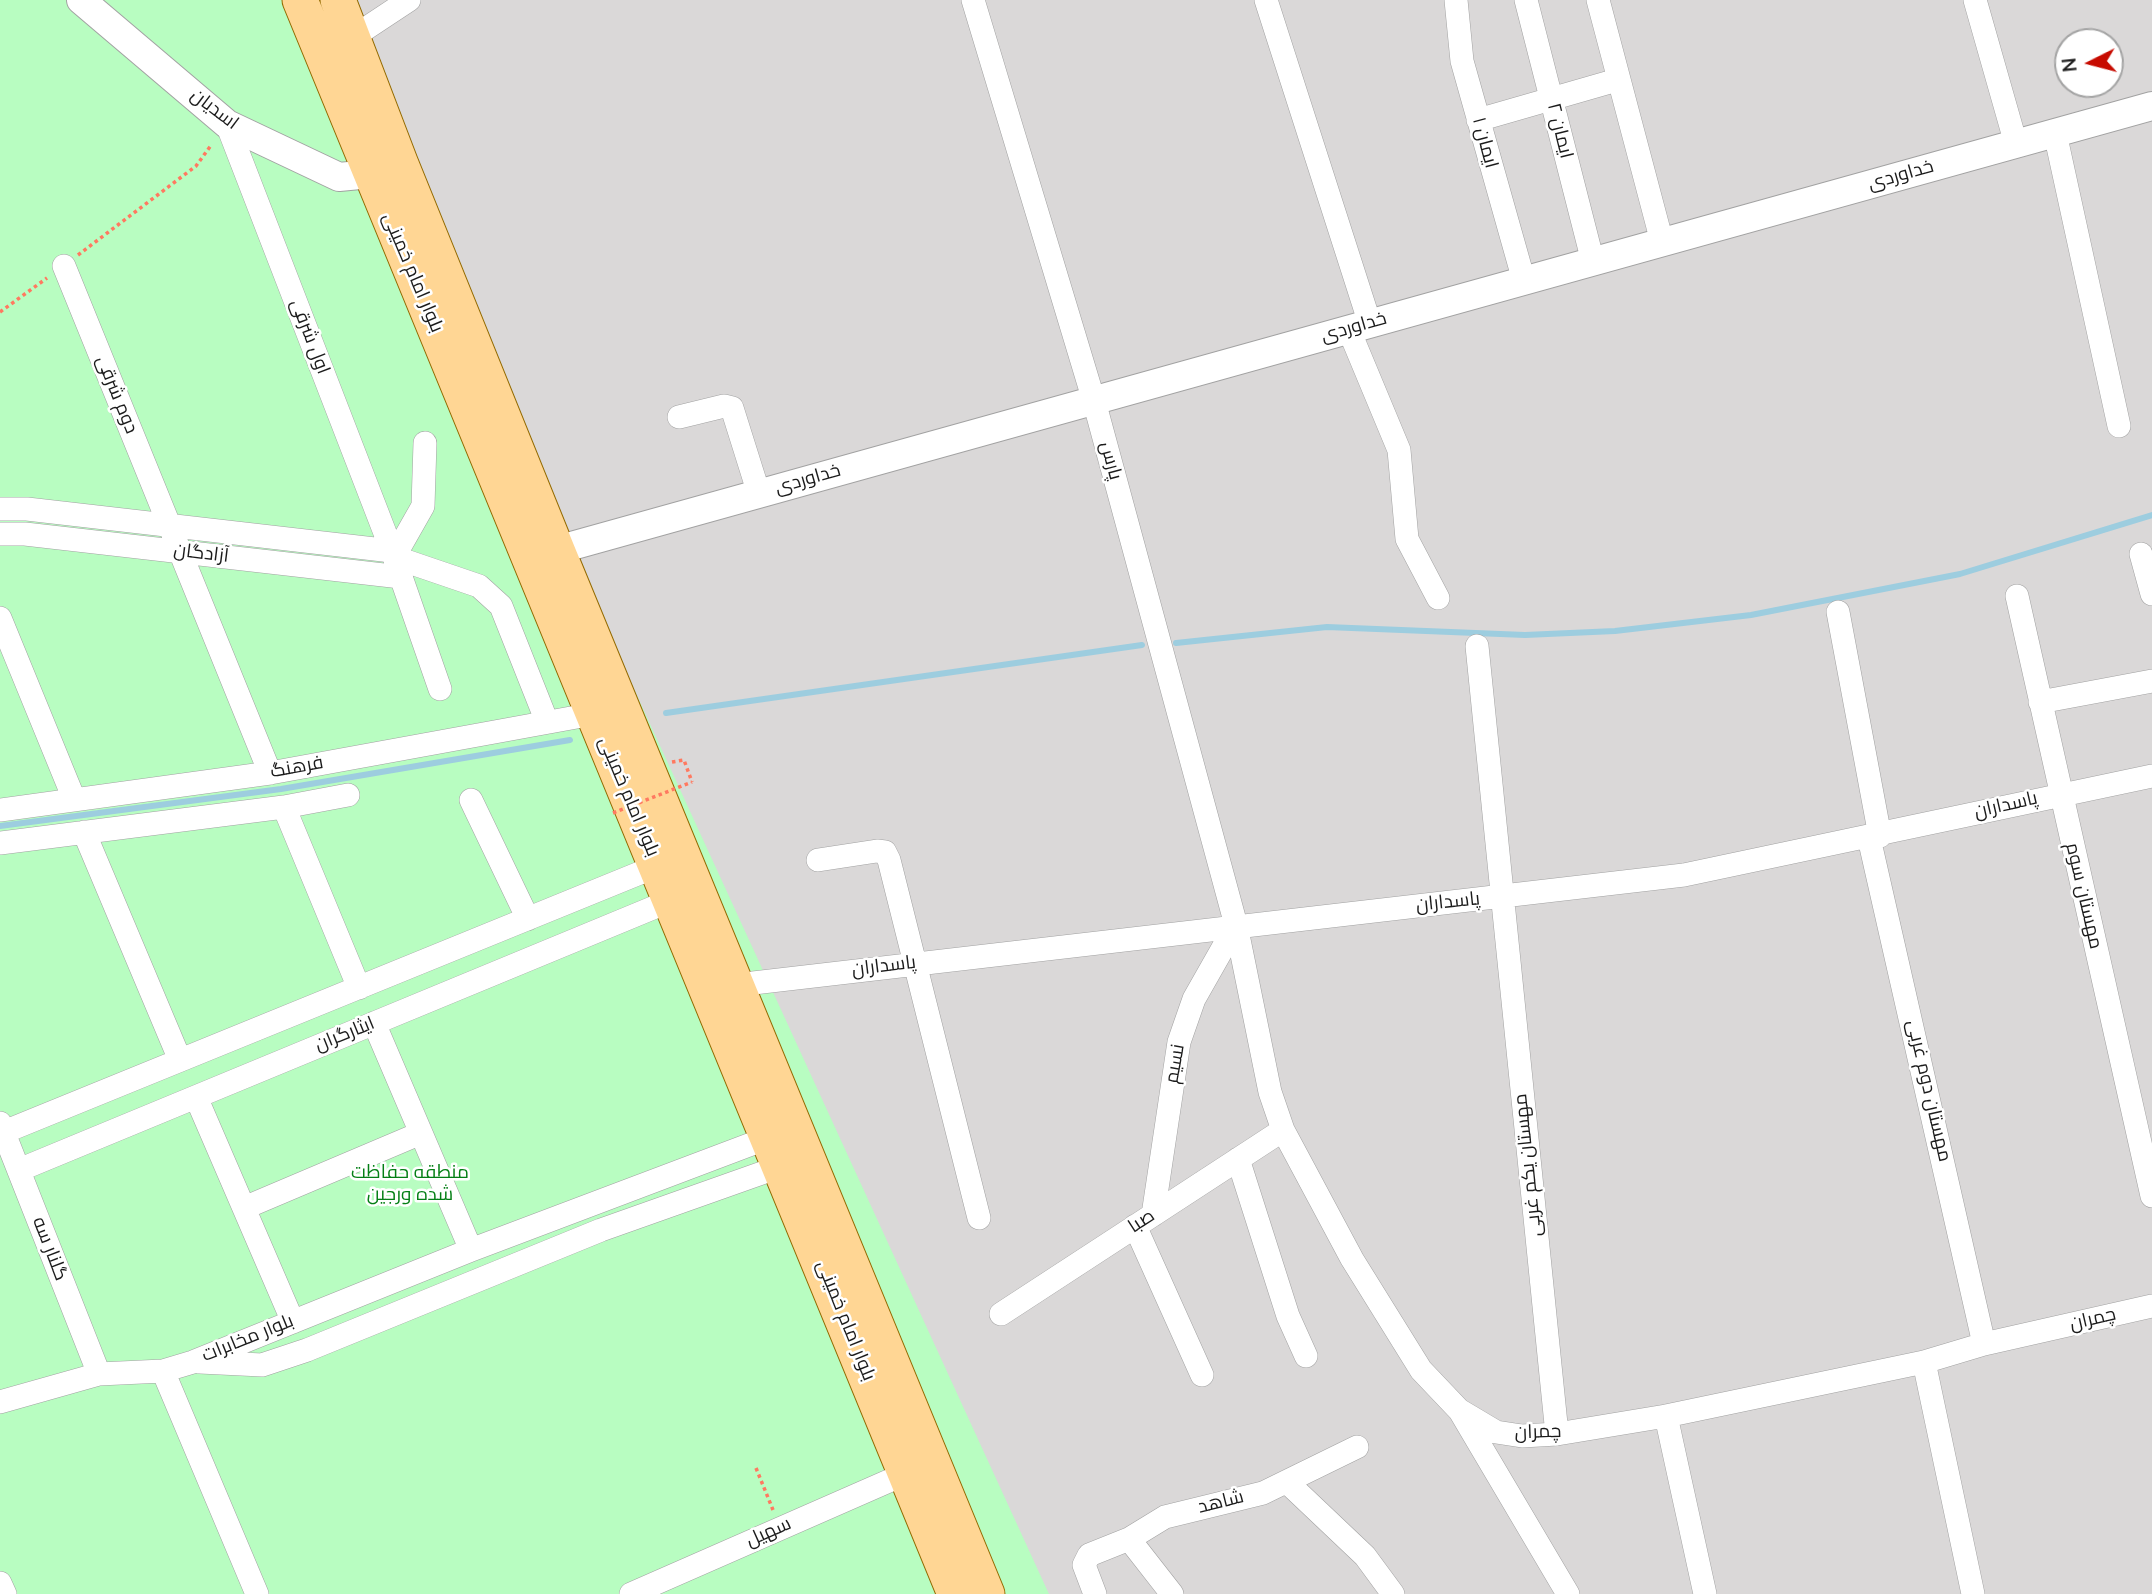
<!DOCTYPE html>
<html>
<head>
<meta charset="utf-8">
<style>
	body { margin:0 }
	#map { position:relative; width:2152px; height:1594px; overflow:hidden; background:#eeeae0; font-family:"Nunito Sans",sans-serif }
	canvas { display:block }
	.north { position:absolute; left:2054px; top:28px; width:70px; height:70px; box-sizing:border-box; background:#fff; border:2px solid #a4a4a4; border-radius:50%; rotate:264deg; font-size:19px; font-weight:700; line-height:28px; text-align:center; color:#1b1b1b }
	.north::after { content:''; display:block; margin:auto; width:24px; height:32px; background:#c70b00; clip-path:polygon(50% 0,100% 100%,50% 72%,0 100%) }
</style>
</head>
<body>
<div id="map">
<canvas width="2152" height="1594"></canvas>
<div class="north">N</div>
</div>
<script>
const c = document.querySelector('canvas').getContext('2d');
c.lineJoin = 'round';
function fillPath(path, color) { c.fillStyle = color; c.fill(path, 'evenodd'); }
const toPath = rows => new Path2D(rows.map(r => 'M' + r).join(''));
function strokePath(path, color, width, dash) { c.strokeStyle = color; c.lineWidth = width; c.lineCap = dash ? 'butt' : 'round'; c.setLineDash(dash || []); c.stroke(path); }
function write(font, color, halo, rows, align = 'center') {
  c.font = font + ' "Nunito Sans",Cairo,sans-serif'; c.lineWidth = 5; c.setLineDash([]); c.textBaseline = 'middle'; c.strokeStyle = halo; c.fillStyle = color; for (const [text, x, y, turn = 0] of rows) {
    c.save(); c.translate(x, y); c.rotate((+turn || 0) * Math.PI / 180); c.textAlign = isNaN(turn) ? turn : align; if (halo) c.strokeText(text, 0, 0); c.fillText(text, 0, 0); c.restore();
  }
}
fillPath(toPath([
	[0,0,2152,0,2152,1594,0,1594],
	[2068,42,2110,42,2110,84,2068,84]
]), '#dad8d8');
fillPath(toPath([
	[0,0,318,0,1049,1594,0,1594]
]), '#b8fdc1');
strokePath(toPath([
	[1176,643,1327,627,1525,635,1615,631,1751,615,1960,574,2152,515],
	[666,713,1142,645],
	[0,826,281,789,570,740]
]), '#9dcddf', 6);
const minor = toPath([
	[973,0,1094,401,1236,925,1270,1092,1283,1130,1352,1259,1421,1370,1459,1410,1496,1432,1522,1436,1557,1434,1666,1416,1924,1362,1984,1344,2152,1306],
	[1266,0,1370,324],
	[1456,0,1462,61,1524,281],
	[1526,0,1593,262],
	[1598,0,1662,242],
	[1975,0,2016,144],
	[353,37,409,0],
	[1478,120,1617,80],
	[227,124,392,551,440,689],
	[2055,133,2119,426],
	[64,266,270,773],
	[1349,330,1399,450,1407,539,1438,598],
	[679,417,724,406,732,408,759,494],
	[425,443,423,506,394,557,479,586,501,606,547,722],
	[0,509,27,509,392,551],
	[0,534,25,534,401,577],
	[2141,554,2152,594],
	[2017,596,2152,1196],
	[1838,612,1880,836],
	[0,618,74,799],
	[1477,646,1557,1434],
	[2040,702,2152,681],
	[471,800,528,919],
	[284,807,359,988],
	[0,810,270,773,593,714],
	[84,832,180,1060],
	[1869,838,1984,1344],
	[0,843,284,807,348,795],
	[818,860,877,851,885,852,889,860,979,1218],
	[736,985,1684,875,2152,776],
	[374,1023,471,1250],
	[196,1097,293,1322],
	[0,1123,99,1374],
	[4,1132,657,866],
	[1238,1159,1288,1316,1306,1356],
	[19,1170,672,900],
	[244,1208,421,1133],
	[1153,1215,1179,1042,1194,999,1236,925],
	[1135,1226,1202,1375],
	[1001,1314,1283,1130],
	[200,1362,262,1365,307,1350,601,1230,793,1162],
	[1924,1362,1973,1594],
	[163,1371,257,1594],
	[0,1402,99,1374,163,1371,193,1362,471,1250,778,1134],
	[1461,1413,1568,1594],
	[1666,1416,1705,1594],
	[1288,1483,1365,1556,1393,1594],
	[1129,1539,1172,1594],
	[0,1583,5,1594],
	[631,1594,907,1473],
	[1095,1594,1084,1565,1089,1555,1129,1539,1165,1517,1263,1493,1357,1447]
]);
const tertiary = toPath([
	[81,0,227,124,339,177,370,174,391,166],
	[557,550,2152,106]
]);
const primary = toPath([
	[300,0,955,1594],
	[338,0,400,162,557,550,987,1594]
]);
strokePath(minor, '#a2a2a2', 24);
strokePath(tertiary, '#a2a2a2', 30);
strokePath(primary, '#936a00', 37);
strokePath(toPath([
	[78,255,196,166,212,144],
	[0,312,47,278],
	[672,762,684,760,692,782],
	[756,1468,773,1510]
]), '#ff7960', 3.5, [3.5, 3.5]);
strokePath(minor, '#fff', 23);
strokePath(tertiary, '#fff', 28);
strokePath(primary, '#ffd694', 35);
strokePath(toPath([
	[613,813,692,782]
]), '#ff7960', 3.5, [3.5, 3.5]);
write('19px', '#1b1b1b', '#fff', [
	["اسدیان",214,110,37],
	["ایمان ۲",1559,131,76],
	["ایمان ۱",1484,143,75],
	["خداوردی",1901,176,-16],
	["بلوار امام خمینی",412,273,67],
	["خداوردی",1354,328,-16],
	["اول شرقی",309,337,69],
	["دوم شرقی",116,395,68],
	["پارس",1110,461,75],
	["خداوردی",808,480,-16],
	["آزادگان",201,554,7],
	["فرهنگ",297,768,-10],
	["بلوار امام خمینی",628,797,67],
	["پاسداران",2006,806,-13],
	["مهستان سوم",2083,896,77],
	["پاسداران",1448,903,-6],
	["پاسداران",884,967,-7],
	["ایثارگران",345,1035,-22],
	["نسیم",1176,1064,-80],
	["مهستان دوم غربی",1928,1091,77],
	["مهستان یکم غربی",1529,1165,-96],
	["صبا",1142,1222,-33],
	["گلنار سه",49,1249,69],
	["چمران",2093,1320,-13],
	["بلوار امام خمینی",845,1321,68],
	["بلوار مخابرات",248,1339,-22],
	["چمران",1538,1433,-2],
	["شاهد",1221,1503,-14],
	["سهیل",769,1533,-24]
]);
write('19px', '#047f15', '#fff', [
	["منطقه حفاظت",410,1173],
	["شده ورجین",410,1195]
]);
</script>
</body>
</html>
